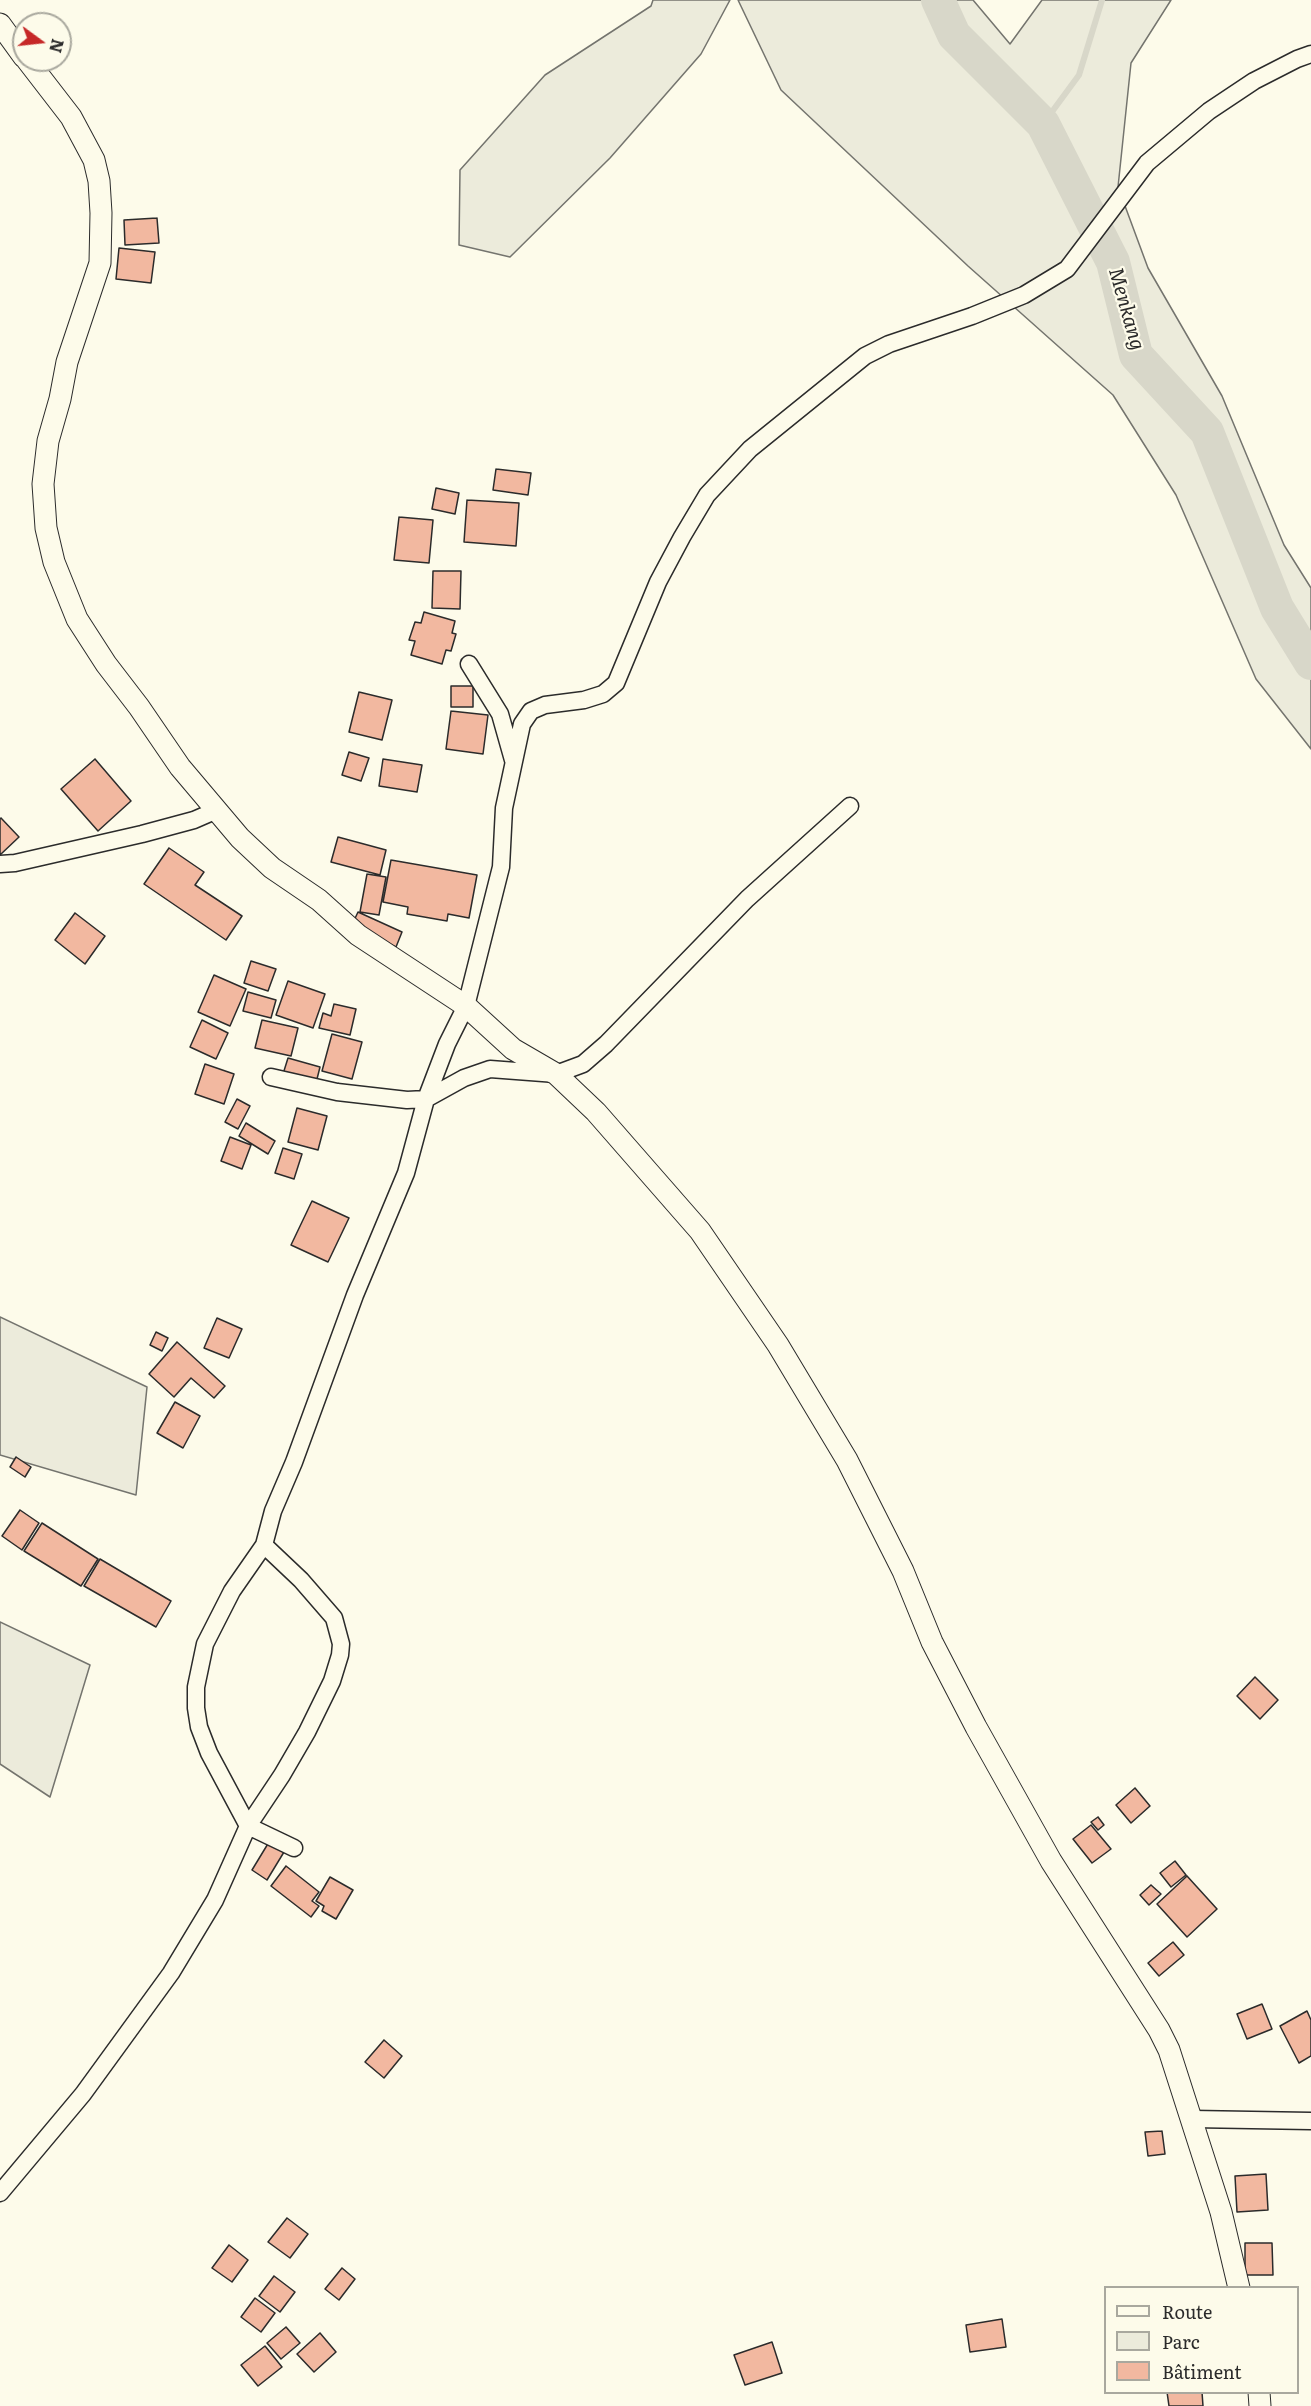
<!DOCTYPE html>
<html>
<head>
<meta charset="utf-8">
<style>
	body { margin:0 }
	#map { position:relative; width:1311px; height:2406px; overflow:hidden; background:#fdfbea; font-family:Literata,serif }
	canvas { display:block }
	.legend { position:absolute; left:1104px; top:2286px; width:195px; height:108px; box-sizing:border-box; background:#fdfbea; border:2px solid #a9a89e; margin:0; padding:8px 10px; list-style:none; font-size:18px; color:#2b2b2b }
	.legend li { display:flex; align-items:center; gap:12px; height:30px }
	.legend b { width:30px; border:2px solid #a9a89e }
	.north { position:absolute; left:12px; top:12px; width:60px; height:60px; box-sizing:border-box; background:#fdfbea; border:2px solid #a9a89e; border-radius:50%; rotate:105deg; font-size:16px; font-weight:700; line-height:24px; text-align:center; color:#2b2b2b }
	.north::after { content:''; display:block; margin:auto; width:21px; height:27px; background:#c62828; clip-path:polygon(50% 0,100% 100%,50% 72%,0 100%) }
</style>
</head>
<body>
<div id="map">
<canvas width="1311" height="2406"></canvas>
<ul class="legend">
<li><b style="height:8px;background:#fdfbea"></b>Route</li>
<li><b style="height:16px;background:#ecebdb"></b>Parc</li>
<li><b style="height:16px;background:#f2b8a0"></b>Bâtiment</li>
</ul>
<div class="north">N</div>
</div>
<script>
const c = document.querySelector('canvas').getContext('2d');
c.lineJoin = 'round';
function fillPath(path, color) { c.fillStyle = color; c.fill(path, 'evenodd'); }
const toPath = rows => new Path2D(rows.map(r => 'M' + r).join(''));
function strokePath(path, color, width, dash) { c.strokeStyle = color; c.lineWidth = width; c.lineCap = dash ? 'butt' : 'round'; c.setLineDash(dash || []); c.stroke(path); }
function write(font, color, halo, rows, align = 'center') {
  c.font = font + ' Literata,serif'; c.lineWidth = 4.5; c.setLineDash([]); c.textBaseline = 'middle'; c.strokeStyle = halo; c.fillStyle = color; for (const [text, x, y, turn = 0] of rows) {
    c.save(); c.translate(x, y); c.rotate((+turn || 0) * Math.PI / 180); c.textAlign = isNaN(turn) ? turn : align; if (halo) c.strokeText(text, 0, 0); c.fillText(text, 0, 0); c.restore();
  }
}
const green = toPath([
	[653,0,730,0,701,54,610,158,510,257,459,245,460,170,545,75,651,6,653,0],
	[738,0,973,0,1010,44,1042,0,1171,0,1131,63,1118,187,1148,268,1222,396,1284,545,1311,588,1311,749,1256,679,1176,495,1113,395,968,266,781,90,738,0],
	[0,1317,147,1387,136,1495,0,1455,0,1317],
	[0,1622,90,1665,50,1797,0,1764,0,1622]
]);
fillPath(green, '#ecebdb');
strokePath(green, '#74746e', 1.5);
strokePath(toPath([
	[1043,124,1079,75,1102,0]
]), '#d8d7c9', 6);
strokePath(toPath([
	[938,0,954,35,1043,124,1113,262,1136,355,1207,432,1277,608,1311,663]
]), '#d8d7c9', 34);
const building = toPath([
	[157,218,159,243,125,245,124,220,157,218],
	[119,248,155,252,151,283,116,279,119,248],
	[496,469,531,473,528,495,493,490,496,469],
	[436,488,459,493,455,514,432,509,436,488],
	[467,500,519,503,516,546,464,542,467,500],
	[399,517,433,520,429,563,394,560,399,517],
	[433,571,461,571,460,609,432,608,433,571],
	[424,612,455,621,452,633,456,634,451,651,446,650,442,664,411,655,415,641,409,640,415,622,421,623,424,612],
	[451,686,473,686,473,707,451,707,451,686],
	[359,692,392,700,382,740,349,732,359,692],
	[451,711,488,715,483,754,446,749,451,711],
	[349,752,369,758,361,781,342,775,349,752],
	[95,759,131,801,98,831,61,789,95,759],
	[383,759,422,765,417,792,379,786,383,759],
	[1,818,19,837,0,855,0,819,1,818],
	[338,837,386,850,380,875,331,862,338,837],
	[169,848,204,872,195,885,242,916,226,940,144,884,169,848],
	[391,860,477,875,469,918,448,914,447,921,407,914,408,907,383,902,391,860],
	[367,874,386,877,379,915,360,912,367,874],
	[358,912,402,932,396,947,351,927,358,912],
	[75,913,105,936,85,964,55,940,75,913],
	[251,961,276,969,268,991,244,983,251,961],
	[214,975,246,989,230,1026,198,1012,214,975],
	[288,981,325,994,313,1028,276,1015,288,981],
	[248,992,276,1000,271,1018,243,1011,248,992],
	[334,1004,356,1009,350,1035,319,1028,323,1013,331,1016,334,1004],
	[202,1020,228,1033,216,1059,190,1047,202,1020],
	[262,1020,298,1028,291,1056,255,1048,262,1020],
	[332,1034,362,1042,352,1079,322,1071,332,1034],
	[288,1058,320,1067,316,1083,283,1074,288,1058],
	[205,1064,234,1074,224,1104,195,1094,205,1064],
	[237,1099,250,1106,238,1129,225,1122,237,1099],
	[297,1108,327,1116,318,1150,288,1142,297,1108],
	[246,1123,275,1141,268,1154,239,1136,246,1123],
	[230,1137,251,1145,242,1169,221,1161,230,1137],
	[283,1148,302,1154,294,1179,275,1173,283,1148],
	[312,1201,349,1218,328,1262,291,1245,312,1201],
	[217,1318,242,1329,229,1358,204,1348,217,1318],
	[156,1332,168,1338,162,1351,150,1345,156,1332],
	[177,1342,225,1386,214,1398,191,1378,174,1397,149,1374,177,1342],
	[175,1402,200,1416,183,1448,157,1433,175,1402],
	[16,1457,31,1467,25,1477,10,1467,16,1457],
	[20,1510,39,1523,22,1550,2,1536,20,1510],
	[42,1523,98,1559,81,1586,24,1551,42,1523],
	[100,1559,171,1601,156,1627,84,1586,100,1559],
	[1255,1677,1278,1700,1260,1719,1237,1696,1255,1677],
	[1135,1788,1150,1806,1131,1823,1116,1805,1135,1788],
	[1098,1817,1104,1825,1098,1830,1091,1822,1098,1817],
	[1091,1825,1111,1849,1092,1863,1073,1839,1091,1825],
	[269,1842,284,1852,267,1880,252,1870,269,1842],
	[1175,1861,1186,1875,1171,1887,1160,1873,1175,1861],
	[286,1866,319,1892,312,1901,319,1906,311,1917,271,1886,286,1866],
	[1187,1876,1217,1909,1187,1937,1157,1904,1187,1876],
	[330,1877,353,1890,336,1919,322,1911,324,1906,316,1901,330,1877],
	[1151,1885,1161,1894,1149,1905,1140,1895,1151,1885],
	[1173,1942,1184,1955,1159,1976,1148,1963,1173,1942],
	[1262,2004,1272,2029,1247,2039,1237,2014,1262,2004],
	[1307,2011,1311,2020,1311,2056,1299,2063,1280,2026,1307,2011],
	[384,2040,402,2056,384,2078,365,2062,384,2040],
	[1162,2131,1165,2154,1148,2156,1145,2132,1162,2131],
	[1266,2174,1268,2210,1237,2212,1235,2176,1266,2174],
	[287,2218,308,2234,290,2258,268,2242,287,2218],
	[1245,2243,1272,2243,1273,2275,1245,2275,1245,2243],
	[229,2245,248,2260,232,2282,212,2268,229,2245],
	[342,2268,355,2279,339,2300,325,2289,342,2268],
	[274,2276,295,2292,280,2312,259,2296,274,2276],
	[255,2298,275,2313,261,2332,241,2317,255,2298],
	[1002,2319,1006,2347,970,2352,966,2325,1002,2319],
	[286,2327,300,2343,281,2359,267,2343,286,2327],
	[320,2333,336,2352,314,2372,297,2354,320,2333],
	[772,2342,782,2373,745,2385,734,2355,772,2342],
	[265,2346,282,2367,258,2386,241,2365,265,2346],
	[1167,2392,1202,2392,1203,2406,1169,2406,1167,2392]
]);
fillPath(building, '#f2b8a0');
strokePath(building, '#2b2b2b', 1.5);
const minor = toPath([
	[469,664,500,714,513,760],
	[0,864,15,863,142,834,194,820,217,810],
	[271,1077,337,1092,407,1100,426,1099,464,1078,490,1069,556,1074,583,1064,606,1044,747,899,850,806],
	[264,1545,232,1591,205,1644,196,1687,196,1708,199,1727,209,1753,248,1826,294,1848],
	[1192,2119,1311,2121],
	[0,2193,83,2094,171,1973,215,1900,248,1826,282,1775,307,1732,332,1681,340,1655,341,1644,334,1618,301,1580,264,1545,273,1511,294,1462,355,1295,406,1173,426,1099,447,1044,466,1006,501,867,504,808,522,724,531,711,545,705,584,700,603,694,616,683,658,582,682,537,707,495,750,449,865,356,889,344,972,316,1024,295,1067,269,1147,163,1209,111,1254,81,1297,59,1311,54]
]);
const tertiary = toPath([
	[0,24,24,57],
	[27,60,71,117,94,160,99,181,101,213,100,263,67,362,60,399,48,441,43,484,46,528,54,562,77,619,106,664,139,707,180,767,240,838,272,868,319,900,358,935,466,1006,513,1049,556,1074,596,1112,700,1231,778,1345,847,1460,903,1571,932,1642,976,1727,1051,1861,1159,2030,1169,2050,1221,2212,1239,2288],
	[1259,2392,1260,2406]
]);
strokePath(minor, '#2b2b2b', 19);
strokePath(tertiary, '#2b2b2b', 23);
strokePath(minor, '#fdfbea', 16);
strokePath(tertiary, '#fdfbea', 21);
write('italic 20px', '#2b2b2b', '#fdfbea', [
	["Menkang",1126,309,74]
]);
</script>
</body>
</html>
